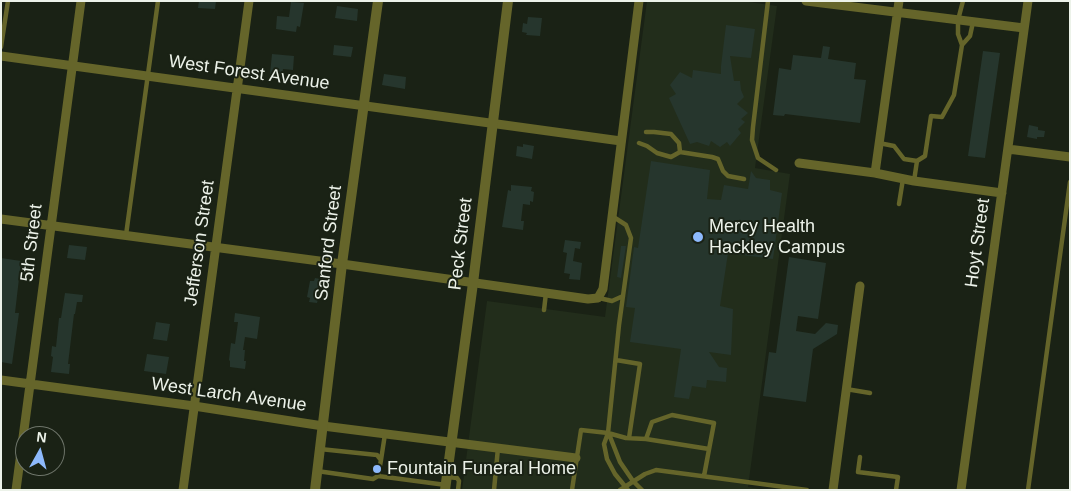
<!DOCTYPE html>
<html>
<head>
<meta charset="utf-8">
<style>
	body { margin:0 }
	#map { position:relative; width:1071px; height:491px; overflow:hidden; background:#1a2215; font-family:Arial,sans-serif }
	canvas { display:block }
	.frame { position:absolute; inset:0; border:2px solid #ecf2e9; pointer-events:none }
	.north { position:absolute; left:15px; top:426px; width:50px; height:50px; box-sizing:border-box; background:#1a2215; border:1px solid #6e756a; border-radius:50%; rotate:7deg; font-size:14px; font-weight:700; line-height:20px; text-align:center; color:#ecf2e9 }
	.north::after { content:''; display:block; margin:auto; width:18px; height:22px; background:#8db9fc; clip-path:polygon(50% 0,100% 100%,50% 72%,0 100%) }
</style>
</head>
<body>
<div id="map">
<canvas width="1071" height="491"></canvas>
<div class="frame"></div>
<div class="north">N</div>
</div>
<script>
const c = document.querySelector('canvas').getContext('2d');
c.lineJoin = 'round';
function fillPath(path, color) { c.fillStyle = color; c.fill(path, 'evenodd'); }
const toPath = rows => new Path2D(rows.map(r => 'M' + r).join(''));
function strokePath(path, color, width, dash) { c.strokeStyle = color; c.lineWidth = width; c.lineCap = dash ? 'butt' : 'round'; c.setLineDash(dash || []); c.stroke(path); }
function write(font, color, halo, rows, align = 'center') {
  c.font = font + ' Arial,sans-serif'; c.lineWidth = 4; c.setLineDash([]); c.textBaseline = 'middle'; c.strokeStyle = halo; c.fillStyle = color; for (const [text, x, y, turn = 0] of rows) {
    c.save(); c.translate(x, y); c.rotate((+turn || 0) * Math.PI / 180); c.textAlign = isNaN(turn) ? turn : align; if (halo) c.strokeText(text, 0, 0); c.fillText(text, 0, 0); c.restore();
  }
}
fillPath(toPath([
	[647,1,742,1,777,6,755,168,790,174,748,487,765,490,462,490,487,301,605,317]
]), '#222d1b');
fillPath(toPath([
	[199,1,216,1,215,9,198,8],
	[291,2,304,3,300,27,297,26,296,32,276,29,277,16,289,17],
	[337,6,358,9,357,21,335,18],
	[528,17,542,18,540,36,526,35,527,33,522,32,523,23,527,24],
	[726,25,755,29,751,58,730,56,734,81,740,81,741,90,744,97,737,104,748,113,741,119,745,122,738,129,741,133,730,146,727,142,720,147,711,141,709,146,697,142,690,144,669,98,676,94,670,85,680,72,692,78,693,70,721,74,721,66],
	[334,45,353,47,351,57,333,55],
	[823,46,830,47,828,59,856,63,854,79,866,80,860,123,785,114,784,116,773,115,779,68,791,70,793,55,821,58],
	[983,51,1000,53,985,158,968,156],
	[272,54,294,56,293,70,283,69,282,75,270,74],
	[384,74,406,77,405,89,382,85],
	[1029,125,1038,127,1038,130,1045,131,1044,137,1037,137,1037,139,1027,137],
	[523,144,534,146,532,159,516,156,517,146,523,147],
	[651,161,710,170,707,199,721,200,724,185,748,189,751,171,756,178,770,180,770,190,782,193,773,259,728,253,720,306,733,309,731,355,709,352,719,367,727,368,726,382,707,380,706,388,692,386,689,399,674,397,681,349,630,342,635,308,626,307,634,247,638,248],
	[511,185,532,187,531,191,534,192,533,202,530,201,530,205,523,204,521,221,524,221,523,230,502,227,508,190,511,191],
	[565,240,581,242,580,249,575,248,573,261,582,263,580,280,569,279,570,274,564,273,567,253,563,252],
	[69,245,87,247,85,260,67,258],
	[621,246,626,246,621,278,617,277],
	[789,257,826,263,818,319,798,316,796,331,815,334,826,323,838,325,837,334,813,349,806,402,763,396,769,352,776,353],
	[1,258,21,261,15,313,19,313,12,364,1,362],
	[315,278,325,280,323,291,321,291,320,299,318,299,317,303,309,302,310,298,307,297,310,281,314,281],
	[65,293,83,295,82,302,77,302,75,314,74,314,68,364,70,364,69,374,51,372,53,357,51,356,52,346,56,347,59,318,61,318],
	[235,313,260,317,257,339,245,337,243,350,245,350,244,361,246,361,245,369,230,367,230,361,229,360,231,343,235,344,238,322,234,322],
	[156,322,170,324,167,341,153,339],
	[147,354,169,357,166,374,144,371]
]), '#26362d');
strokePath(toPath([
	[768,1,753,127,752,140,758,158,776,170],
	[963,1,958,20,958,34,962,45,970,36,973,22],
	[1,47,8,1],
	[639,143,647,146,657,153,671,157,680,152,679,143,671,134,654,132,646,132],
	[879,143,894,146,904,159,917,161],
	[680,152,712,157,718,159,723,171,728,176,744,179],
	[914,181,917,161,925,156,931,116,942,117,954,95,962,45],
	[899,204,903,179],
	[612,216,626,225,631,238,619,325,608,433,604,444,607,459,615,474,628,490],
	[126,235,158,1],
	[599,298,612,301,623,296],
	[544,310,546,293],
	[616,360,640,364,629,438],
	[846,389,870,393],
	[609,434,620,462,633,481,642,490],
	[646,439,709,449],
	[860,457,858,472,898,477,896,490],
	[381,460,385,434],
	[317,471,373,479,378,476,381,460,377,455,320,449],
	[378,476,446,485],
	[448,477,457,478,459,481,458,490],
	[494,490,498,448],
	[572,490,581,430,608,433,626,438,646,439,652,422,672,415,714,423,704,476],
	[620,490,645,474,656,470,807,490],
	[1028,490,1070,182]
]), '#65652a', 4.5);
strokePath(toPath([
	[806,1,1024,28],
	[1,56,621,141],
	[1008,149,1070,157],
	[799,163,875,173,914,181,1002,193],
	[875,173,899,1],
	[1,219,342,264,588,299,598,298,603,289,639,1],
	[1,380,194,406,323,426,576,458],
	[16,490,81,1],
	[183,490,249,1],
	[833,490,860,286],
	[961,490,1028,1]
]), '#65652a', 9);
strokePath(toPath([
	[315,490,342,264,378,1],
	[445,490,473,283,508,1]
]), '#65652a', 10);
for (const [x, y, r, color] of [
	[698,237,6,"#8db9fc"],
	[377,469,5,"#8db9fc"]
]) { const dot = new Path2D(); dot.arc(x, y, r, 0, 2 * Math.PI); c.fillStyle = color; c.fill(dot); strokePath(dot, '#1a2215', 2); }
write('18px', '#ecf2e9', '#1a2215', [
	["West Forest Avenue",249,73,8],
	["5th Street",32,243,-83],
	["Jefferson Street",200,243,-82],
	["Sanford Street",329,243,-83],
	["Hoyt Street",978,243,-82],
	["Peck Street",461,244,-83],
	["West Larch Avenue",229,395,8]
]);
write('18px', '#ecf2e9', '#1a2215', [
	["Mercy Health",709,227],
	["Hackley Campus",709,248],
	["Fountain Funeral Home",387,469]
], 'left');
</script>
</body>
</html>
